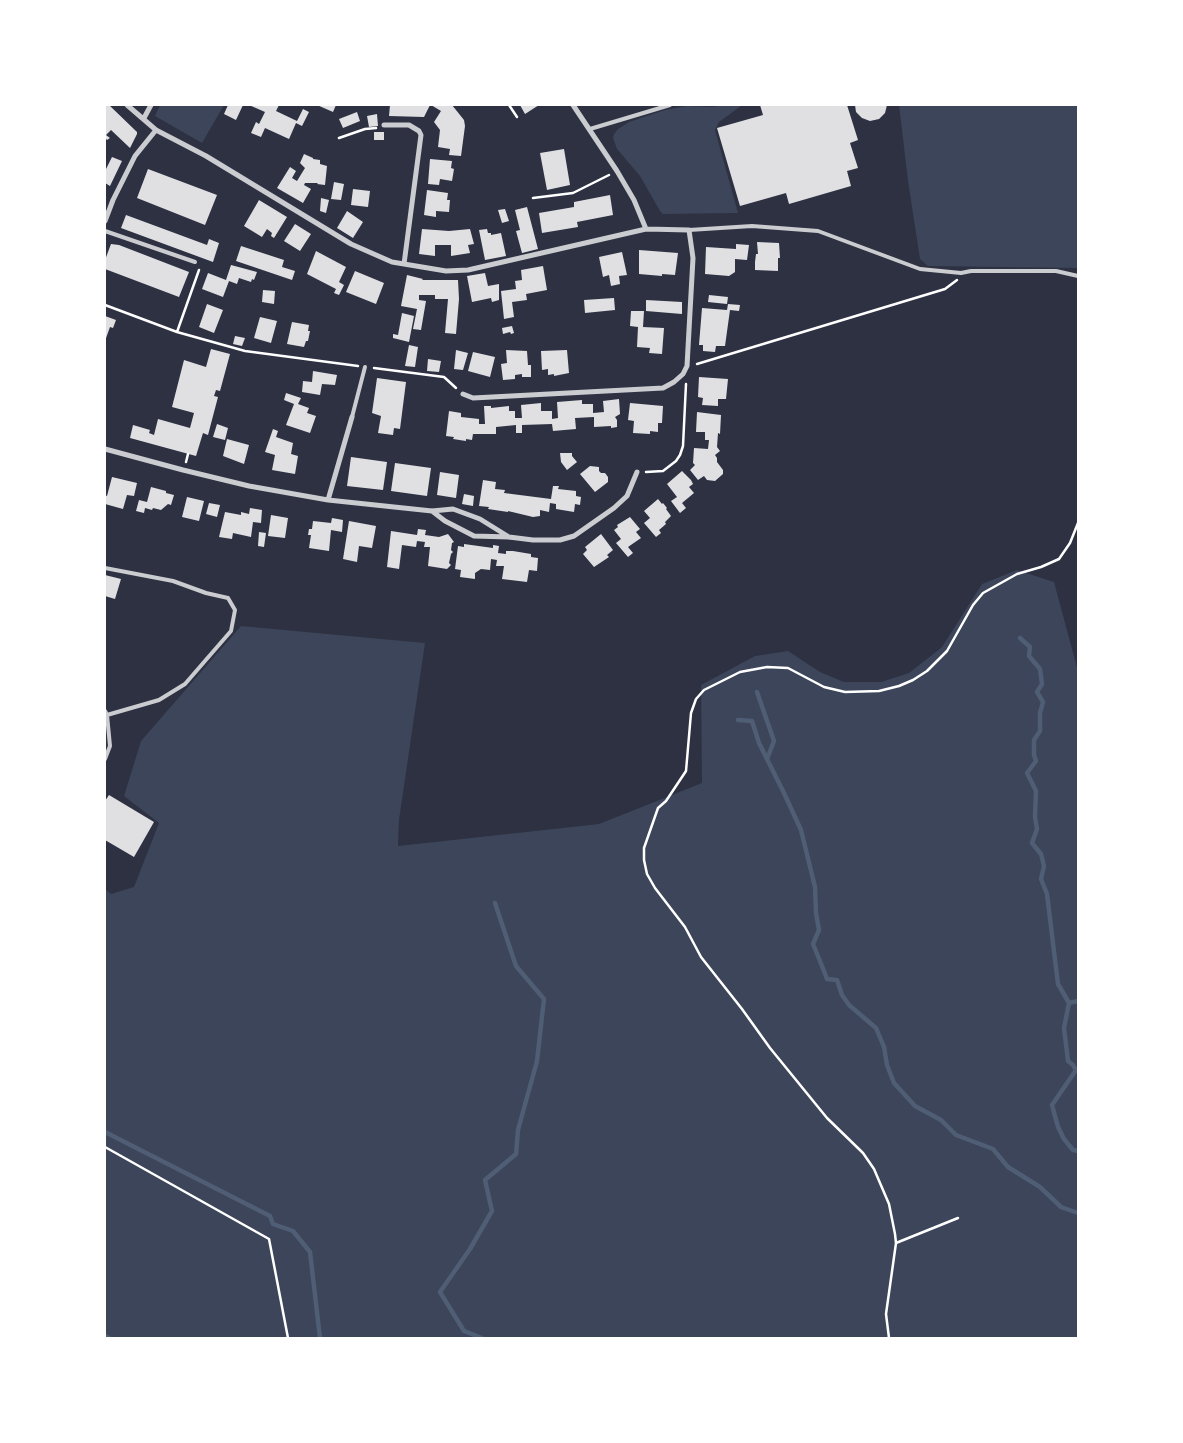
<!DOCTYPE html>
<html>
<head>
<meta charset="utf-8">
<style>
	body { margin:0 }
	#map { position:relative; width:1183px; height:1443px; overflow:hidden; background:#2d3142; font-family:Inter,sans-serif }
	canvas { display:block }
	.frame { position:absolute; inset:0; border:106px solid #fff; pointer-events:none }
</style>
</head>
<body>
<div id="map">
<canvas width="1183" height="1443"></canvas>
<div class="frame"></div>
</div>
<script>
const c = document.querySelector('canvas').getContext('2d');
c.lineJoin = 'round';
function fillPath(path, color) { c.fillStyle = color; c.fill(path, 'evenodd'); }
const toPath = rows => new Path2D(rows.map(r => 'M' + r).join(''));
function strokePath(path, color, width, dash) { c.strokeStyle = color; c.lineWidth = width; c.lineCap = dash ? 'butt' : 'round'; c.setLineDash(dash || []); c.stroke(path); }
fillPath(toPath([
	[160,105,224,105,202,143,155,116],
	[725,105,741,106,719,122,715,130,738,213,663,214,660,211,640,176,617,149,613,138,614,134,618,129,629,122,665,110,687,106,712,107],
	[899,105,1078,105,1078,268,928,266,920,259,908,181],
	[1017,570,1054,582,1078,671,1078,1338,105,1338,105,889,111,894,134,887,159,823,124,796,141,741,241,626,425,643,399,820,398,846,599,824,702,783,701,685,755,656,788,651,820,672,844,682,881,682,909,673,942,647,982,584]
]), '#3c4559');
strokePath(toPath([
	[1020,638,1030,647,1029,656,1040,669,1042,684,1037,692,1043,702,1040,713,1040,731,1034,740,1034,755,1036,761,1027,773,1036,791,1035,817,1037,829,1032,843,1041,854,1044,866,1041,879,1047,894,1058,984,1069,1003,1064,1028,1068,1061,1073,1065,1076,1070,1052,1105,1058,1127,1064,1139,1073,1150,1078,1151],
	[757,692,774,741,767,759],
	[738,720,752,721,759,743,784,793,801,830,815,887,816,913,819,930,813,944,822,966,827,979,837,980,842,995,849,1005,876,1028,884,1047,887,1065,894,1083,915,1106,941,1120,956,1135,993,1149,1008,1167,1040,1187,1061,1207,1078,1213],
	[1069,1003,1078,1001],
	[105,1132,270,1216,273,1224,293,1231,310,1252,320,1338],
	[105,1336,109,1338],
	[482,1338,464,1331,440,1292,470,1249,492,1211,485,1180,516,1154,518,1130,537,1061,544,999,516,966,495,903]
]), '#4f5d75', 4.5);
fillPath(toPath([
	[105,105,109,105,137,132,137,134,130,148,111,130,106,135,110,138,107,140,105,138],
	[228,105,243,105,236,120,224,114],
	[249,105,279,105,276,111,297,121,303,109,309,112,302,126,296,123,289,139,265,128,261,137,251,133,256,122,259,124,265,112],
	[317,105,336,105,333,112],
	[390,105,430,105,424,117,389,116],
	[431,105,452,105,464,120,465,126,461,156,449,155,450,149,438,147,440,130,434,122,441,111],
	[520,105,539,105,525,114],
	[760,105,847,105,858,140,850,143,858,168,847,171,851,186,789,204,786,193,740,206,717,128,763,115],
	[855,105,887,105,885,113,879,119,870,121,862,118,856,112],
	[357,112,360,121,343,128,339,119],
	[377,114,378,126,369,127,367,116],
	[374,132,384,132,384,140,374,140],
	[564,149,570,185,547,190,540,153],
	[304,154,313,158,313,159,320,160,320,164,327,166,325,185,317,184,318,183,305,183,304,185,311,189,303,203,277,188,290,167,296,171,292,178,297,181,305,168,300,163],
	[112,157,122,161,110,186,105,183,105,171],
	[430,159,452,161,451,168,454,169,452,181,440,179,439,185,428,184],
	[148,169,217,195,205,225,137,198],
	[334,182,344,184,341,200,331,199],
	[353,189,370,191,368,207,351,205],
	[427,190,448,193,447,200,450,200,449,212,436,211,436,217,424,215],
	[610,195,613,215,577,222,578,227,542,233,539,213,574,207,574,202],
	[321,198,329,200,326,213,320,211],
	[259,200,287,217,274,238,271,236,272,233,267,229,262,237,244,226],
	[527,207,538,249,522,253,516,231,520,230,515,210],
	[505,209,509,221,502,223,498,210],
	[347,211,363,222,353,238,337,228],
	[126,215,207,245,209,239,219,243,213,262,121,228],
	[295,224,311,234,300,251,284,241],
	[422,229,449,231,470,229,474,244,468,245,470,253,451,256,451,245,435,245,435,256,419,254],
	[487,229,488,233,491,233,491,235,501,233,506,256,485,260,479,230],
	[757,242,779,243,780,258,778,258,778,271,755,270,755,262,756,254,758,254],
	[111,244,119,245,189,272,179,297,105,269,105,260],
	[736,244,749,245,747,260,735,259,735,272,729,276,705,274,706,247,736,249],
	[241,246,284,260,282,267,295,271,292,280,236,261],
	[639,250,678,253,675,275,662,274,662,276,639,274],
	[316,251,346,267,339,282,344,285,339,295,334,293,336,289,307,274],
	[622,252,627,275,619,276,620,284,611,286,609,275,603,277,599,257],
	[231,265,257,272,254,280,252,279,251,282,239,278,237,284,229,281,223,297,202,289,208,273,226,280],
	[543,266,547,290,526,294,527,300,512,302,514,317,504,319,501,291,516,289,515,281,522,280,521,270],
	[355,271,384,283,376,304,346,292],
	[485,273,488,286,499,284,499,300,492,302,491,298,472,302,467,276],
	[407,275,423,279,422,280,458,280,459,299,456,334,445,333,448,299,435,299,435,295,419,295,419,300,426,301,421,330,413,329,417,309,401,306],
	[263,290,275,291,274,304,262,302],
	[709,295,728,297,727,304,708,302],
	[614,298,615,310,585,313,584,300],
	[646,300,682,302,682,314,646,311],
	[207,304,223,310,214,333,199,327],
	[728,304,740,305,739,311,730,310,725,346,716,346,715,352,703,351,703,345,699,345,702,308,727,310],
	[631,311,644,311,643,327,664,328,662,354,649,353,650,348,637,347,638,327,630,326],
	[402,313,414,316,409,342,393,338,393,334,398,335],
	[105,316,116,320,113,328,110,327,105,341],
	[260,317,277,321,271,343,254,338],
	[292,322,309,325,308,331,310,331,308,341,306,341,304,347,287,344],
	[512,326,514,333,511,334,510,332,503,334,502,328],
	[235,336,245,338,242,346,233,344],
	[409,345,418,347,415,367,405,366],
	[211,349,230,354,220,391,216,390,214,396,218,397,208,435,203,433,196,456,130,438,133,425,150,430,149,433,154,435,158,419,190,428,194,413,172,407,184,360,206,367],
	[456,350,468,353,463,370,454,369],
	[506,350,527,351,528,365,531,365,531,377,522,377,522,374,515,375,515,379,503,380,501,364,507,363],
	[567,350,569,373,554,376,554,374,548,375,548,369,542,370,541,351],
	[473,352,495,357,490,377,468,371],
	[428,359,441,361,439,372,427,371],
	[313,371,337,375,335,385,322,384,320,395,302,392,303,381,312,382],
	[699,377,728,379,726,399,718,399,718,406,702,405,703,398,698,397],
	[377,378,406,382,400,429,394,428,393,435,378,433,381,416,372,413],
	[286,393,301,398,298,404,309,408,307,413,316,416,310,433,286,425,294,404,284,400],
	[619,399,620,414,615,417,617,420,617,427,611,428,611,426,594,427,594,417,575,418,576,429,553,431,552,424,522,425,522,433,516,433,516,425,496,427,496,434,473,434,472,440,466,439,466,441,453,439,454,437,446,436,449,411,461,413,461,417,479,419,479,424,485,424,484,406,491,406,491,408,509,406,509,411,515,411,515,418,522,418,521,405,541,403,541,411,552,411,552,419,558,418,557,402,582,400,582,404,593,404,593,413,604,412,603,401],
	[630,403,663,406,662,423,658,423,658,432,650,431,650,434,633,433,634,421,628,420],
	[697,412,721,415,720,434,718,433,717,447,720,451,715,455,717,458,717,462,723,470,723,474,715,481,707,480,704,476,698,480,690,470,695,465,693,463,694,448,708,449,709,440,705,440,705,432,696,432],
	[217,424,228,428,225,440,213,437],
	[273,429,278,431,276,437,293,443,291,454,298,456,295,474,272,470,275,455,265,452],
	[227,439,249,445,244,464,223,456],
	[560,453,572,453,572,456,577,462,567,470,561,462],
	[351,457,387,462,383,490,347,486],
	[395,463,431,468,427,496,391,491],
	[590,466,599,467,599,471,601,473,605,473,608,477,608,482,595,492,580,474],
	[682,471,691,480,693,484,689,487,694,493,682,503,686,508,680,513,671,501,677,497,667,484],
	[440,472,459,475,456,498,437,495],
	[112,477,137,483,134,496,127,495,123,509,105,504,105,495,107,496],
	[483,480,496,482,495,489,505,490,504,493,551,499,553,486,559,486,558,489,576,491,576,496,581,497,580,505,575,504,574,512,556,509,556,504,550,503,549,512,540,510,540,516,533,517,508,511,508,512,488,509,489,507,479,506],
	[151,487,166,491,166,493,174,495,171,505,168,504,161,510,153,508,152,510,145,508,144,513,136,511,139,500,147,502],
	[464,494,474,496,473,506,462,504],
	[187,497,204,501,199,521,182,517],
	[658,499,662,504,663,503,667,508,666,509,671,516,665,522,666,524,659,530,661,533,656,537,644,523,650,518,644,511],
	[209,503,220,505,217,517,206,514],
	[250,508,262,510,261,523,253,522,251,537,233,533,232,539,219,537,225,512,241,515,241,512,249,514],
	[271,515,288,518,285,538,268,536],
	[630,517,640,529,636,532,641,538,628,547,633,553,628,557,616,543,621,539,614,530,618,527,617,525],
	[332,518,343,520,342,532,331,530,329,551,309,548,311,535,308,535,309,529,312,529,313,521,331,523],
	[349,521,376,526,372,548,359,546,357,562,343,559],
	[418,529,426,530,425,535,439,537,448,534,454,542,452,543,451,550,453,552,451,554,449,563,451,565,447,569,428,566,430,547,424,547,425,542,417,541,416,547,402,545,399,569,387,567,391,531,417,535],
	[259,532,266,533,264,547,258,546],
	[601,534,613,550,607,555,609,557,594,567,583,554,587,550,585,547],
	[464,544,493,548,493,545,499,546,498,553,506,554,506,551,513,551,531,554,531,557,538,558,537,571,529,570,527,582,502,579,504,566,496,566,497,560,491,559,490,570,481,569,475,573,475,579,460,577,461,570,455,569,458,546,464,547],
	[105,575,121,579,115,599,105,596],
	[109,795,154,822,134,857,105,840,105,801]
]), '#e0e0e3');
strokePath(toPath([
	[509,105,517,117],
	[339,138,365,129,376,128],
	[533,198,573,193,609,175],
	[105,305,177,332,245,351,358,366],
	[177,332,199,270],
	[697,364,945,289,957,280],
	[374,368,444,377,456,388],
	[186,462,188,454],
	[646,472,663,471,676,461,680,455,683,446,686,384],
	[105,1147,269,1239,288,1338],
	[896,1243,958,1218],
	[889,1338,886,1314,896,1243,895,1234,889,1204,874,1169,863,1153,827,1118,770,1048,742,1009,701,957,685,927,655,888,647,874,644,860,644,848,658,808,666,801,686,771,691,713,696,699,704,690,740,672,767,667,788,668,824,687,845,692,879,691,899,686,913,680,927,671,947,651,973,605,983,593,1017,574,1041,567,1059,559,1070,543,1078,523]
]), '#fff', 2.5);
strokePath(toPath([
	[590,129,670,105],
	[689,230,752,226,818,231,920,269,961,273,971,271,1056,271,1078,276],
	[105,231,195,262],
	[352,417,365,367],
	[105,568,173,581,206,593,228,598,235,610,231,631,185,684,159,700,107,715],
	[105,711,107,715,110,746,105,759]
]), '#caccd0', 4);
strokePath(toPath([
	[127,105,156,130,206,156,351,244,392,262,446,271,468,270,646,229,689,230,693,258,687,366,683,374,674,382,663,388,473,398,463,394],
	[573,105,617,171,634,200,646,229],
	[144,118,151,105],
	[384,125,409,125,419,131,421,135,404,264],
	[105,221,113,200,135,156,156,130],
	[105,449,183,470,249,486,328,500,432,511,453,509,480,519,509,537],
	[328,500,352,417],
	[432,511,445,521,474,536,509,537,533,540,560,540,574,536,614,508,627,496,637,472]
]), '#caccd0', 5);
</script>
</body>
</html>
